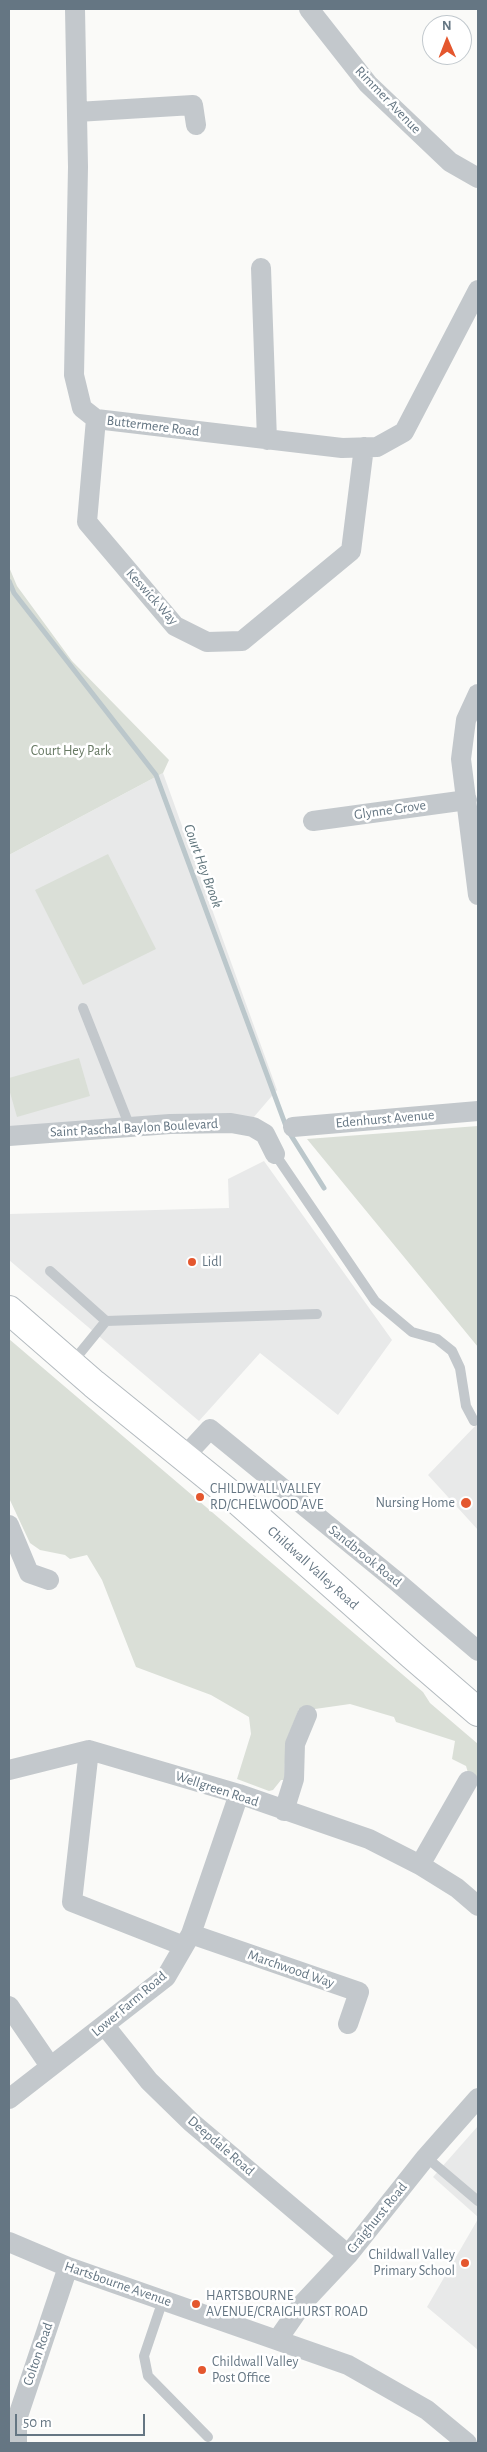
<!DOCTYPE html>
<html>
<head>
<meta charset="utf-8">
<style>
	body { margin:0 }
	#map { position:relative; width:487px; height:2452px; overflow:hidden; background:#fafaf8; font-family:"Alegreya Sans",sans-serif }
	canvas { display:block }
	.frame { position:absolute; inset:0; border:10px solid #657683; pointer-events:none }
	.north { position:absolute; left:422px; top:15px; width:50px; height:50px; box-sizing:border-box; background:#fff; border:1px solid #c1c8cd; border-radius:50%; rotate:359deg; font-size:14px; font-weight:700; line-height:20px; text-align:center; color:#657683 }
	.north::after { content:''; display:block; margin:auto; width:18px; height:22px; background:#e4572e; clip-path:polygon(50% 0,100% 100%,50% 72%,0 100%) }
	.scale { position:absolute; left:15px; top:2414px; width:130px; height:22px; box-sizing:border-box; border:2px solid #657683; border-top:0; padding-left:6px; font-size:15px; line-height:18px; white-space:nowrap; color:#657683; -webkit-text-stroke:4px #fff; paint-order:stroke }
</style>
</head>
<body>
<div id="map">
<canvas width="487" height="2452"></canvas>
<div class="frame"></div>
<div class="north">N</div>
<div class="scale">50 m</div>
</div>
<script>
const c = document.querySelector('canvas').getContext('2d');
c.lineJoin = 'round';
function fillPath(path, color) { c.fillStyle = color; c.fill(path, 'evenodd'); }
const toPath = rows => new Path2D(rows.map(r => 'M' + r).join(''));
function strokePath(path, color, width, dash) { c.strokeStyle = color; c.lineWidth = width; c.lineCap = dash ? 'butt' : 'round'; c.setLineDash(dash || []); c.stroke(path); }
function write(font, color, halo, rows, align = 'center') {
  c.font = font + ' "Alegreya Sans",sans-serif'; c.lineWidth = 5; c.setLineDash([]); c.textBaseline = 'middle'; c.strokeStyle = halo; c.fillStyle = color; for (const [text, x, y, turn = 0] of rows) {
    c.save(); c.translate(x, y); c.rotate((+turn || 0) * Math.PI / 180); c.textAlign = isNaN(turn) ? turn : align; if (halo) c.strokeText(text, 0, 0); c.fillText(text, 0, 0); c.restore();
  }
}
fillPath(toPath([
	[163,773,277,1090,253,1118,9,1133,9,855],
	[264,1161,392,1340,338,1415,260,1353,199,1421,9,1260,9,1214,229,1208,228,1179],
	[478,1423,478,1530,428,1475],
	[478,2126,478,2217,433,2177],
	[478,2219,478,2350,427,2307]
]), '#e8e9e9');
fillPath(toPath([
	[9,567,17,586,72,661,169,760,163,773,9,855],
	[108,854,156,949,83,985,35,890],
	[79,1058,90,1096,17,1117,9,1089,9,1078],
	[478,1126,478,1347,307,1139],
	[9,1339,423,1692,430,1703,478,1744,478,1784,469,1776,466,1766,452,1759,455,1741,396,1722,394,1717,350,1704,315,1709,299,1709,286,1741,284,1780,281,1780,273,1790,269,1791,237,1779,251,1734,249,1717,211,1695,136,1667,102,1580,87,1555,70,1559,65,1555,40,1550,30,1543,9,1498]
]), '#dadfd7');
strokePath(toPath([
	[9,581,14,593,156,775,287,1129,324,1188]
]), '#bbc7cb', 5);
const secondary = toPath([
	[9,1310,94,1384,236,1499,412,1655,478,1712]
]);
strokePath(secondary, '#b3babf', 30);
strokePath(toPath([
	[83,1008,130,1127],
	[275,1154,375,1301,412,1332,437,1339,452,1351,460,1368,466,1406,474,1421],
	[50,1271,106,1321],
	[71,1364,106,1321,317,1314],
	[426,2157,478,2201],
	[163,2300,144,2356,148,2376,208,2437]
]), '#c3c8cc', 10);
strokePath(toPath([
	[75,9,78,167,74,375,82,408,96,419,342,448,377,447,404,432,478,290],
	[309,9,368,84,450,162,478,178],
	[77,112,193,105,196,125],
	[261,268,267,440],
	[96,419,87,522,175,626,207,642,242,641,351,551,364,447],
	[478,694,466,720,461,759,478,895],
	[313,821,467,800],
	[293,1127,478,1111],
	[9,1136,170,1124,231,1123,253,1127,265,1134,275,1154],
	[185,1456,210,1429,396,1581,478,1651],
	[9,1525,29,1573,49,1580],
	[89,1750,72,1902,184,1946],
	[9,1770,89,1750,239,1794,369,1839,420,1865,457,1888,478,1906],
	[284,1811,294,1779,295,1744,307,1715],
	[420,1865,468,1781],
	[191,1934,359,1992,348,2024],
	[9,2006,50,2066],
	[105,2026,149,2081,191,2122,348,2255],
	[9,2099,166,1977,191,1934,239,1794],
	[9,2242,68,2267,348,2365,427,2410,467,2443],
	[278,2339,303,2303,348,2255,426,2157,478,2098],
	[17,2443,17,2419,68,2267]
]), '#c3c8cc', 20);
strokePath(secondary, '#fff', 28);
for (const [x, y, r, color] of [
	[192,1262,5,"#e4572e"],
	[200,1497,5,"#e4572e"],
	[466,1503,6,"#e4572e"],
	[465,2263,5,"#e4572e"],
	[196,2304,5,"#e4572e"],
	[202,2370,5,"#e4572e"]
]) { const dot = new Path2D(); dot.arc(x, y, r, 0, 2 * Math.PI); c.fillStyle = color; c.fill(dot); strokePath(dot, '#fff', 2); }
write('14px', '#657683', '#fff', [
	["Rimmer Avenue",388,100,46],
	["Buttermere Road",153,426,7],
	["Keswick Way",152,597,48],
	["Glynne Grove",390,810,-8],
	["Edenhurst Avenue",385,1119,-5],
	["Saint Paschal Baylon Boulevard",134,1128,-3],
	["Sandbrook Road",365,1556,39],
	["Childwall Valley Road",313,1568,42],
	["Wellgreen Road",217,1789,18],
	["Marchwood Way",291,1969,19],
	["Lower Farm Road",129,2004,-40],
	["Deepdale Road",221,2146,41],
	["Craighurst Road",377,2218,-51],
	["Hartsbourne Avenue",118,2284,19],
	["Colton Road",38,2354,-71]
]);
write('14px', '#687a64', '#fff', [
	["Court Hey Park",71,751]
]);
write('14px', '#657683', '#fff', [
	["Lidl",202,1262],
	["CHILDWALL VALLEY",210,1489],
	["RD/CHELWOOD AVE",210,1505],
	["Nursing Home",455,1503,"right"],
	["Childwall Valley",455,2255,"right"],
	["Primary School",455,2271,"right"],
	["HARTSBOURNE",206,2296],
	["AVENUE/CRAIGHURST ROAD",206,2312],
	["Childwall Valley",212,2362],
	["Post Office",212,2378]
], 'left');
write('italic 15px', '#60757c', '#fff', [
	["Court Hey Brook",203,866,70]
]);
</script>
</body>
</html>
